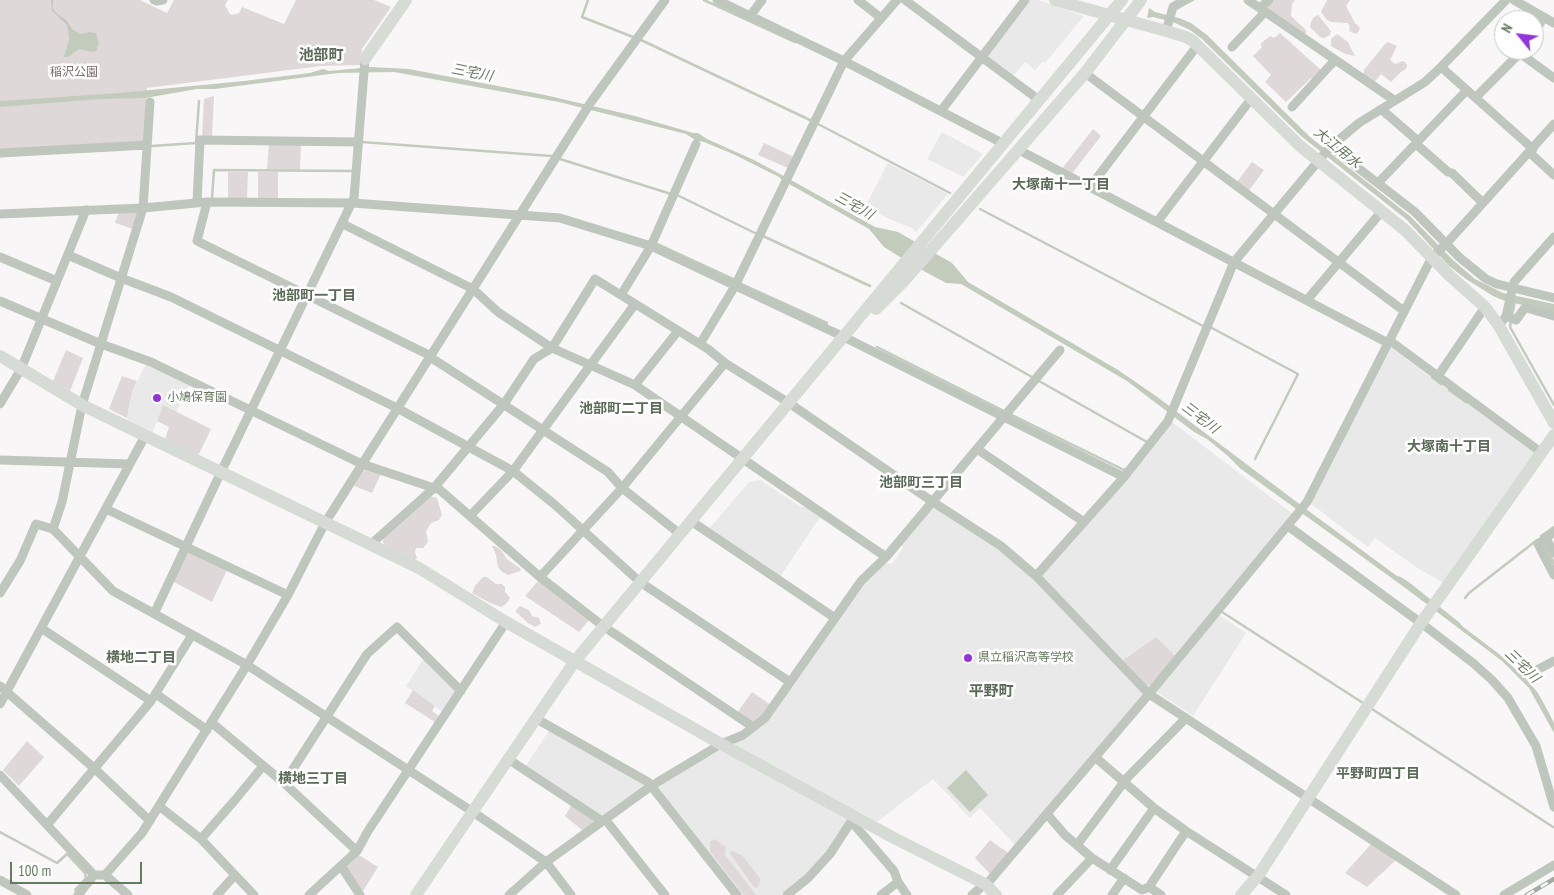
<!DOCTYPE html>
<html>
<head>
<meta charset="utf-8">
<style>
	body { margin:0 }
	#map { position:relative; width:1554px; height:895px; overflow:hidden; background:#f9f6f8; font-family:"PT Sans Narrow",sans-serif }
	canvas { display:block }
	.north { position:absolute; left:1494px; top:10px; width:50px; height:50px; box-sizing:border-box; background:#fff; border:1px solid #c2cabf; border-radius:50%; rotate:299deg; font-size:14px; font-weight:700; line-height:20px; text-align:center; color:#667a60 }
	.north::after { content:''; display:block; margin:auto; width:18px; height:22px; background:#9334db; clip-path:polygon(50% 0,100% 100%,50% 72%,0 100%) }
	.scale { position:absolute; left:10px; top:862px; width:132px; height:22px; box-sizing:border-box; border:2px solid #667a60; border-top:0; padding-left:6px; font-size:15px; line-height:18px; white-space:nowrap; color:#667a60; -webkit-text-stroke:4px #fff; paint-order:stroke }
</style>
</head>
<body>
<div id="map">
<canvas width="1554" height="895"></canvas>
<div class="north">N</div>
<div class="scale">100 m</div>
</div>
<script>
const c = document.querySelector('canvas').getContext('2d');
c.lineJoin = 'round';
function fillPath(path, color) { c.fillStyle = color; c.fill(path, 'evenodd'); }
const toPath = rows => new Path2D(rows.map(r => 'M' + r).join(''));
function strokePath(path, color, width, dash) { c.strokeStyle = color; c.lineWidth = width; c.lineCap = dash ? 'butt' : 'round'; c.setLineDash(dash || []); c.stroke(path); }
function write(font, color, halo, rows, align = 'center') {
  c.font = font + ' "PT Sans Narrow","Noto Sans JP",sans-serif'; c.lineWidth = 5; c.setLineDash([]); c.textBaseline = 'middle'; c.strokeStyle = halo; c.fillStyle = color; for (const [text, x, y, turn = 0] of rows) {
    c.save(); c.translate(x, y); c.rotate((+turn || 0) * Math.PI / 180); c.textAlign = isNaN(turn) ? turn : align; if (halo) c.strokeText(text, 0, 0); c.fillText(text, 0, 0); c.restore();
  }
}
fillPath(toPath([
	[1028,0,1038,0,1084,16,1045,63,1043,61,1035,70,1025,62,1012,77,987,59,987,55],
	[942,132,983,154,963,177,927,159],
	[888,163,948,194,916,232,912,228,887,218,866,205],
	[1390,347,1535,453,1444,583,1419,569,1375,538,1368,547,1310,503],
	[146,364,190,384,176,412,163,405,152,434,127,421,132,392],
	[1172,422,1293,514,1213,611,1246,633,1193,716,1158,693,1156,637,1117,664,1143,691,1143,695,1016,846,980,808,970,818,933,779,877,822,856,810,818,865,781,895,741,895,657,789,658,786,738,740,745,738,862,585,884,563,892,564,903,548,901,543,932,508,936,508,998,549,1036,580],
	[760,480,798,505,809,509,820,517,780,577,709,529,749,482],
	[424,658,455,691,442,711,406,686],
	[550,729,645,784,603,815,599,815,525,767]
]), '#e9e9e9');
fillPath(toPath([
	[0,0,140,0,167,13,174,0,228,0,225,5,229,13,232,15,239,13,242,7,284,24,296,0,374,0,391,7,362,49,361,65,321,66,147,88,144,142,0,151],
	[1274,0,1295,0,1292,4,1291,16,1306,30,1306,33,1303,34,1268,10,1267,6],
	[1327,0,1350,0,1346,6,1355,23,1360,28,1358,32,1356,34,1349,31,1350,27,1348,23,1331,22,1327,20,1321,12],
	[1318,15,1331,31,1330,35,1324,38,1320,37,1310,27,1311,22,1314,17],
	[1280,33,1322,71,1314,80,1311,78,1286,102,1265,82,1271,75,1253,56,1262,47,1260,44,1270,36,1274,38],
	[1337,34,1348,42,1355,56,1345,54,1331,46,1331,39],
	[1388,42,1397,46,1390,60,1395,64,1403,61,1405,62,1407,65,1406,69,1401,72,1391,82,1381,74,1374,83,1363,75,1364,70,1385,44],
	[214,96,212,137,202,137,204,99],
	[1093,129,1101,136,1071,175,1061,170],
	[269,143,301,143,300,170,267,169],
	[764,143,794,157,788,168,758,155],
	[1252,162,1264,170,1248,192,1236,183],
	[228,172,248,172,247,199,228,199],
	[258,172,278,172,278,199,258,199],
	[119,212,138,212,133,229,115,223],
	[66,350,83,358,70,391,53,381],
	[122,376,137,381,132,392,127,418,109,409],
	[163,405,211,429,198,456,165,439,169,427,157,421],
	[366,470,381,474,372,493,354,486,363,471],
	[430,496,437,498,442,515,439,520,431,523,426,531,428,542,423,548,416,548,415,552,417,558,415,560,385,545,383,542,384,536],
	[492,546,495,546,501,550,507,559,521,569,520,571,508,575,502,572,498,567,496,555],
	[187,552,227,570,212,602,172,581],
	[483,577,487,577,496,584,502,584,505,587,505,592,510,598,506,604,501,607,490,603,472,593,475,586],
	[539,580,589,620,579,632,525,596],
	[520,606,529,610,532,616,539,618,541,624,535,627,528,623,516,612,516,610],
	[1156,637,1175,656,1150,686,1145,685,1123,660],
	[413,690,435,706,432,711,439,716,435,722,405,703],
	[752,692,771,705,756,722,752,722,737,713],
	[27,741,44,757,19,786,3,770],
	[572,804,595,818,595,822,582,830,565,816],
	[714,839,726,847,725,855,756,895,744,895,710,851,710,842],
	[990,840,1007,852,1007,856,991,875,975,858],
	[1372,843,1397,859,1367,887,1345,873],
	[733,851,743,856,761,880,757,888,754,887,731,855,730,852],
	[359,855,378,867,363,891,358,888,345,868]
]), '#dfd8d8');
fillPath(toPath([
	[51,0,53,0,53,8,55,12,66,20,73,30,81,34,90,32,96,33,99,43,96,51,91,52,79,49,68,57,64,57,62,63,69,40,68,29,66,24,52,11],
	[1149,8,1155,12,1179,18,1191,23,1207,35,1310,137,1410,216,1453,260,1475,279,1503,293,1554,304,1554,312,1505,301,1493,296,1466,279,1449,266,1407,220,1301,136,1202,39,1190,30,1173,22,1153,17,1147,18],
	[371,67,409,69,545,95,635,116,693,133,698,133,707,139,754,160,791,180,875,227,898,232,952,263,968,282,1118,370,1156,396,1306,509,1397,576,1401,577,1410,583,1460,623,1462,626,1499,654,1526,679,1538,693,1549,713,1554,723,1554,733,1529,688,1502,661,1404,587,1241,469,1228,456,1207,439,1194,432,1127,381,961,284,946,283,911,264,884,247,869,229,782,180,779,177,733,154,704,142,695,140,686,134,559,102,394,72,338,73,215,89,197,89,145,98,100,99,0,107,0,101,119,93,244,81,310,73,323,69,329,71],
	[966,770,988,795,970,812,947,788]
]), '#c3cbbd');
strokePath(toPath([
	[588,0,582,17,633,37],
	[704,0,795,42],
	[1187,3,1193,0],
	[641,40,812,121],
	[818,124,950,193],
	[362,142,551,156],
	[152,146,196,143,199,101],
	[560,159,671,194],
	[677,195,757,234],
	[212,198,214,170,353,171],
	[980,209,1205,327],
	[763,236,870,286],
	[657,244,733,279],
	[741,284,827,323],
	[901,303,1032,377],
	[1512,316,1515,300],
	[1511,321,1510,327,1554,405],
	[1210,327,1298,374,1255,459],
	[877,347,1004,411],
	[1432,377,1441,384],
	[1039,381,1147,442],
	[1449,390,1466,402],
	[1010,414,1124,470,1125,469],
	[1541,536,1554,527],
	[1544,544,1554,563],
	[1465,598,1469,593,1537,540],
	[1222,612,1363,703],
	[1372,709,1553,827],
	[0,832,57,863,67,854,85,873,86,878,75,890]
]), '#c3cbbd', 2.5);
strokePath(toPath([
	[154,0,157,1,163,0],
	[717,0,844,61,1002,143],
	[858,0,881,18],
	[905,0,1039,100],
	[1248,0,1394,100],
	[1514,0,1554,23],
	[1260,8,1269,0],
	[750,16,762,0],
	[1166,31,1173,7,1185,0],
	[1534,33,1544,17],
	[1232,47,1265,12],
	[1521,54,1554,78],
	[1441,67,1533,149],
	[1085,73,1404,311],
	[1476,97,1523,50],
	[150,102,143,208,82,405,62,502,53,529,113,591,247,665,473,812,546,862,571,895],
	[1292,107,1335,60],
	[1381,109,1418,141],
	[941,111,1025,0],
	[1416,144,1448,172,1452,173,1483,203],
	[1331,147,1415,212,1459,257,1486,279,1497,284,1554,298],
	[1017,149,1388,343],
	[1529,152,1554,175],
	[0,153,147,145],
	[1378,183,1467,90],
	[1090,187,1197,46],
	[197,202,200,140,359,142],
	[207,202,197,241,431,356],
	[0,214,143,208,207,202,352,203,560,218,651,246,844,337,1124,477],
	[1157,222,1251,99],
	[343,224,473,289,498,312,552,348,635,385,886,557],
	[68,255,121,278,171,297,397,408,513,471,554,504,640,582,790,682],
	[0,257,57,281],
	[621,295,651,246,696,144],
	[1307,300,1382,211],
	[0,301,101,344,151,362,362,464,440,490,540,577,603,626,753,727],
	[1506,316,1516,320,1524,309,1527,308,1554,316],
	[1499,326,1506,316,1514,282,1554,237],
	[1389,340,1542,453],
	[700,344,735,286,844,61,897,0],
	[430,357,608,472,622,488,680,534],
	[1438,376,1485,307],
	[635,385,678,331],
	[0,404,21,369,86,210],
	[977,449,1084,522],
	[0,460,130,464],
	[106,509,288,595],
	[470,516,513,471,635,304],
	[691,521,835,618],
	[1288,526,1421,623,1473,663,1492,680,1508,698,1536,746,1554,807],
	[1554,532,1546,538,1554,553],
	[1546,538,1538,544,1554,575],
	[370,545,434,488,504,404,534,359,552,348,595,279,708,349,725,363,789,403,933,502,1001,546,1036,576,1149,694,1456,895],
	[1036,576,1124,477,1168,421,1234,262,1274,214,1330,147,1359,123,1425,82,1441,67,1506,0],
	[540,577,622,488,725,363],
	[0,593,20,561,36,524,53,529],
	[154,614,221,472,354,198,365,59],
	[41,628,151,701],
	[1537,670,1554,661],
	[0,686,95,769,150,821],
	[156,694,207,730],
	[0,704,145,436],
	[535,718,648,782,737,895],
	[212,723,284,783,357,851],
	[1095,757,1154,808,1186,831,1286,895],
	[508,759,602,821],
	[0,775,94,875,105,875,142,833,247,665,288,595,325,523,591,102,665,0],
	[1123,782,1186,718],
	[284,783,367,654,397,627,461,691],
	[159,806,201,839,254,895],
	[1047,814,1065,835,1092,858,1142,890,1149,887],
	[605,819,665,895],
	[851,821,894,871,898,882,907,895],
	[47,825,151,701,192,635],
	[201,839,235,800,263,766],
	[1077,845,1124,782],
	[341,866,360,895],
	[1110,870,1154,808],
	[105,875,128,895],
	[0,880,27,895],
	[986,885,1149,694,1307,502,1432,257,1446,244,1554,124],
	[78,895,94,875],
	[217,895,235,875],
	[309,895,357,851,368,831,506,622],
	[509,895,546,862,651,786,721,744,743,735,765,718,861,581,886,557,1060,350],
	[787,895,808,878,830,854,854,817],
	[881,895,898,882],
	[972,895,985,884],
	[1057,895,1092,858],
	[1112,895,1124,878],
	[1161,895,1149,887,1186,831],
	[1504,895,1554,865]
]), '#bfc6bd', 9);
strokePath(toPath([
	[1055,0,1166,31,1186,37,1193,41,1300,146,1405,230,1449,275,1485,307,1499,326,1554,423],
	[365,59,406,0],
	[876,309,902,283,932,249,1085,73,1141,0],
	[0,356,82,405,419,568,506,622,721,744,894,838,985,884,996,895],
	[416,895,575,661,1122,0],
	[1241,895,1258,876,1421,623,1554,435]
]), '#d6dcd5', 12);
const rail = toPath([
	[1527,895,1554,879]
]);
strokePath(rail, '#a2ac9f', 4.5);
strokePath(rail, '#fff', 2.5, [8]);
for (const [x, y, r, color] of [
	[157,398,5,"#9334db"],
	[968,658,5,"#9334db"]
]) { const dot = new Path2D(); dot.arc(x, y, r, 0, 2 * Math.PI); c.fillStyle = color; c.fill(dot); strokePath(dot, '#fff', 2); }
write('12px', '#7d6b68', '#fff', [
	["稲沢公園",74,73]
]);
write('12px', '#667a60', '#fff', [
	["小鳩保育園",167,398],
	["県立稲沢高等学校",978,658]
], 'left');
write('italic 14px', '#6a7a60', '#fff', [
	["三宅川",472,73,11],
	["大江用水",1337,148,39],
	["三宅川",854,206,29],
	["三宅川",1200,418,37],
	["三宅川",1522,666,44]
]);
write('bold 14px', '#5b6b57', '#fff', [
	["大塚南十一丁目",1061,185],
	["池部町一丁目",314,296],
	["池部町二丁目",621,409],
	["大塚南十丁目",1449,447],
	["池部町三丁目",921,483],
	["横地二丁目",141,658],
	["平野町四丁目",1378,774],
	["横地三丁目",313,779]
]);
write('bold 15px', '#5b6b57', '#fff', [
	["池部町",321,56],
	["平野町",991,692]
]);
</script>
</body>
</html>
